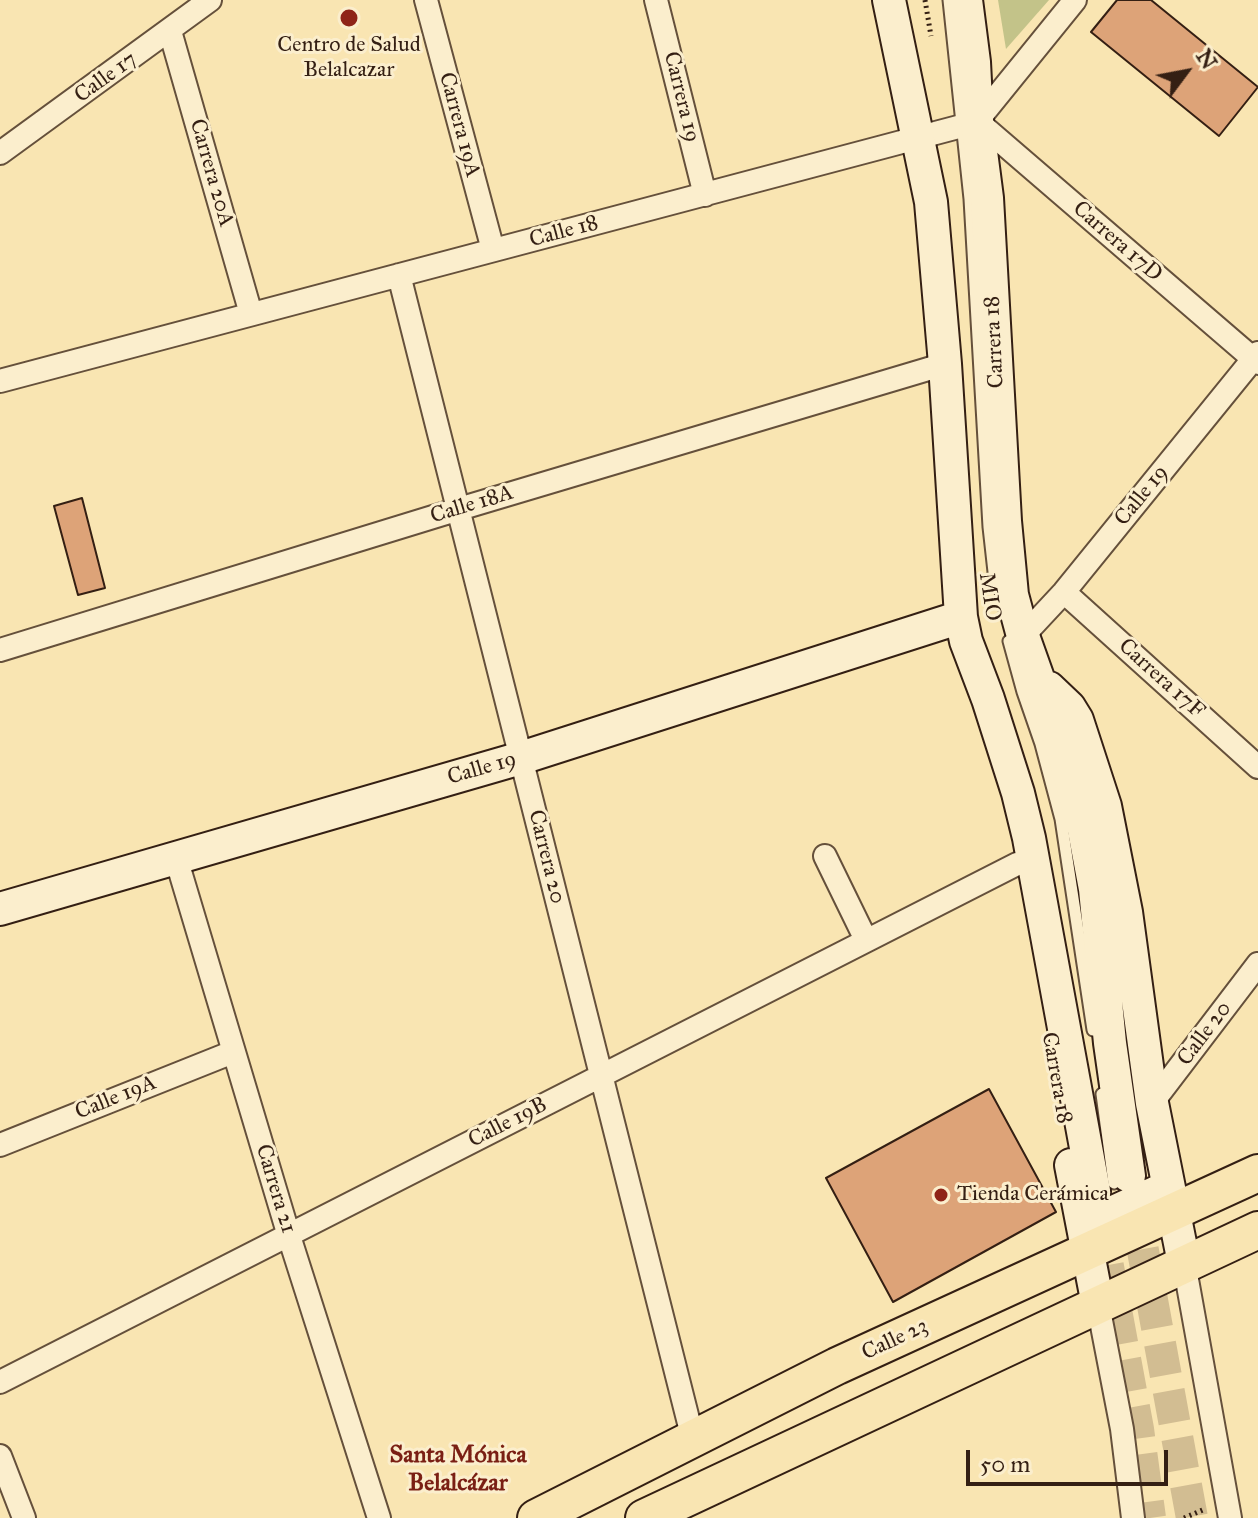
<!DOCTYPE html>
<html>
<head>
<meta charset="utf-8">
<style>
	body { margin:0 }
	#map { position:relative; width:1258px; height:1518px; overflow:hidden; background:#f9e5b2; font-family:"IM FELL Great Primer",serif }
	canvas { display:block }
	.north { position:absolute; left:1146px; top:32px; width:80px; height:80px; -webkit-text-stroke:6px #fbeecd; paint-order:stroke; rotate:58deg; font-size:22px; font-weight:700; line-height:32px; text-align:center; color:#341f13 }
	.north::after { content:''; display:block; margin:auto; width:28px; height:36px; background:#341f13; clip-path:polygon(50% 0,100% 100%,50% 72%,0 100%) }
	.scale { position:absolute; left:966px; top:1450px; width:202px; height:36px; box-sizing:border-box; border:4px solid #341f13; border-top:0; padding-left:10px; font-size:24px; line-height:28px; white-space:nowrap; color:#341f13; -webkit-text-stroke:6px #fbeecd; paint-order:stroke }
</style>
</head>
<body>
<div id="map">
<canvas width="1258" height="1518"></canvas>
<div class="north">N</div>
<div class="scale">50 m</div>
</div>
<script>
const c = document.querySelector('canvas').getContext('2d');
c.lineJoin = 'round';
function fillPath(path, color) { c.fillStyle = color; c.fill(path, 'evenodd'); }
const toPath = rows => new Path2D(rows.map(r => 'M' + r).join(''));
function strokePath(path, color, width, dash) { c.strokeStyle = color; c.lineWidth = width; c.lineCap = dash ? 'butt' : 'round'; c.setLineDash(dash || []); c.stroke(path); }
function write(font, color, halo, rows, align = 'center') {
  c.font = font + ' "IM FELL Great Primer",serif'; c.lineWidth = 6; c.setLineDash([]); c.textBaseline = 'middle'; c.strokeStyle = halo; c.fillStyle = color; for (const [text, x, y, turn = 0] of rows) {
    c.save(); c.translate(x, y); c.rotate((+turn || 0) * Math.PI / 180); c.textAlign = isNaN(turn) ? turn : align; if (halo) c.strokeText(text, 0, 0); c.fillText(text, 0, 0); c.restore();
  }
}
fillPath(toPath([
	[998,0,1049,0,1006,49]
]), '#c3c389');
const building = toPath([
	[1117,0,1151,0,1258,87,1219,136,1091,32,1117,0],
	[82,498,105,588,78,595,54,506,82,498],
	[989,1089,1056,1212,893,1302,826,1178,989,1089]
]);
fillPath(building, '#dda378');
strokePath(building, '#341f13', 2);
strokePath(toPath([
	[1134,1202,1192,1518],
	[1099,1218,1138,1429,1150,1518]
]), '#d2bd92', 32, [32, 16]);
const lane = toPath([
	[949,0,970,199,989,527,995,581],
	[1009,641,1023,692,1041,744,1061,819,1093,1030],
	[1102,1094,1114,1183]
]);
const street = toPath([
	[426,0,493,250],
	[656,0,705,195],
	[170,31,251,314],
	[977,121,1258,363],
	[0,153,210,0],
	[399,275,693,1439],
	[0,381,962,126,977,121,1075,0],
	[1064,592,1258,767],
	[1023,636,1064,592,1258,353],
	[0,650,459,509,945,364],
	[825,856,866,940],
	[176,858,289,1236,379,1518],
	[1152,1103,1258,964],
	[0,1145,233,1052],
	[1184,1263,1230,1518],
	[1098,1305,1122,1429,1133,1518],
	[0,1382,1017,864],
	[0,1456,24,1518]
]);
const secondary = toPath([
	[889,0,931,202,945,364,961,617,966,641,988,699,1018,793,1029,838,1094,1191],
	[966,0,974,62,977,121,987,198,1005,521,1012,595,1023,636,1061,743,1084,830,1095,889,1110,1043,1129,1176],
	[1049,688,1069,707,1077,720,1105,806,1126,912,1152,1103,1184,1263],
	[0,909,521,758,961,617],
	[1071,1165,1098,1305],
	[1083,1226,1168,1187]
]);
const primary = toPath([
	[536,1518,837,1366,1258,1173],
	[644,1518,1258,1230]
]);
strokePath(lane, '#65503b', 15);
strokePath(street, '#65503b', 26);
strokePath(secondary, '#341f13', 36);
strokePath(primary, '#341f13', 40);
strokePath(toPath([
	[925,0,931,36],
	[1184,1518,1205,1509]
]), '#341f13', 5, [2, 4]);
strokePath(lane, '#fbeecd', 11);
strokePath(street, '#fbeecd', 22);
strokePath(secondary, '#fbeecd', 32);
strokePath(primary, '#f9e5b2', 36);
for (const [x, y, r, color] of [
	[349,18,10,"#8f2418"],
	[941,1195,8,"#8f2418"]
]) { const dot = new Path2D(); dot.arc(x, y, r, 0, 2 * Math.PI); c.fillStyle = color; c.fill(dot); strokePath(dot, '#fbeecd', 3); }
write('22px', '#341f13', '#fbeecd', [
	["Centro de Salud",349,46],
	["Belalcazar",349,71],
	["Tienda Cerámica",957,1195,"left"]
]);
write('22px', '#341f13', '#fbeecd', [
	["Calle 17",106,78,-36],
	["Carrera 19",681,97,76],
	["Carrera 19A",459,125,75],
	["Carrera 20A",211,173,74],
	["Calle 18",564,232,-15],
	["Carrera 17D",1117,242,41],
	["Carrera 18",995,342,-93],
	["Calle 19",1142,496,-51],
	["Calle 18A",472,505,-17],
	["MIO",989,597,81],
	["Carrera 17F",1161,679,42],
	["Calle 19",482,769,-16],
	["Carrera 20",546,857,76],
	["Calle 20",1205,1034,-53],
	["Carrera 18",1056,1078,80],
	["Calle 19A",116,1098,-22],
	["Calle 19B",508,1123,-27],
	["Carrera 21",275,1189,73],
	["Calle 23",895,1340,-25]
]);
write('bold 24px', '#7a1f14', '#fbeecd', [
	["Santa Mónica",458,1456],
	["Belalcázar",458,1484]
]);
</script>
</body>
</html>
